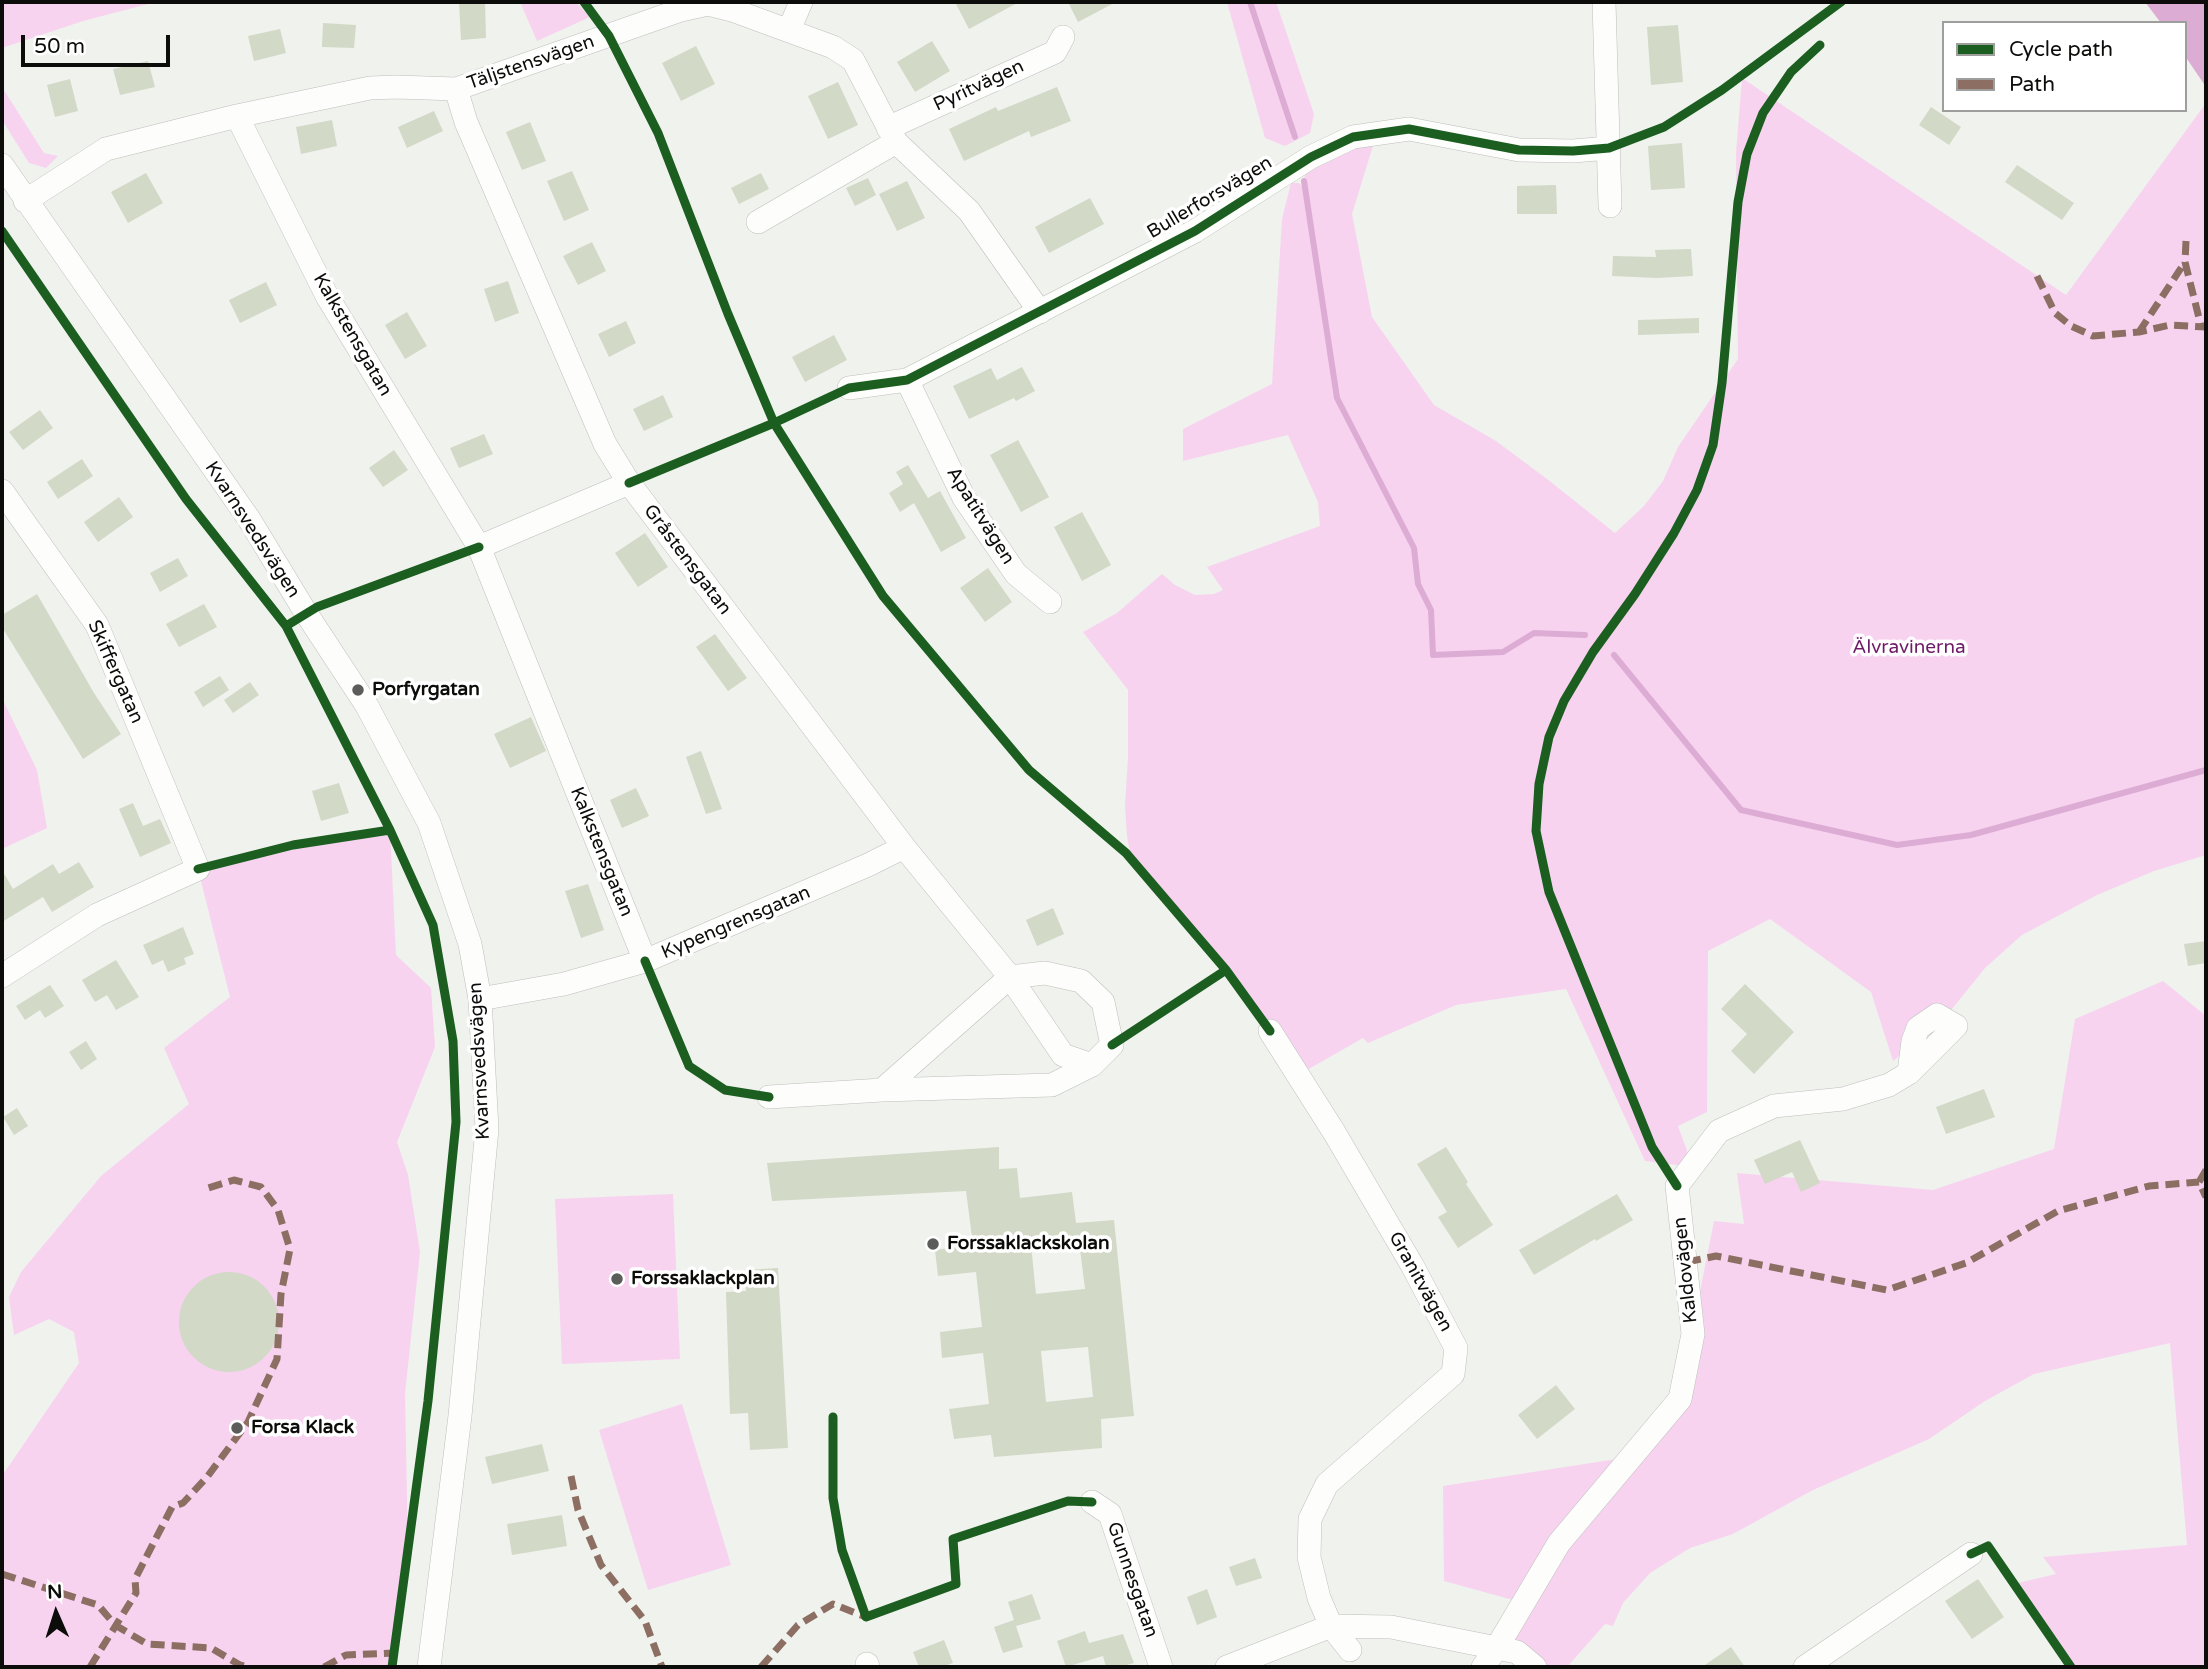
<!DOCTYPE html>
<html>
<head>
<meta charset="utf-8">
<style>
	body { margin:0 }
	#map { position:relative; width:2208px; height:1669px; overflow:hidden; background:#f0f2ed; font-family:"Varela Round",sans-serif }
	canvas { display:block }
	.frame { position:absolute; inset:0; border:4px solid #0c0d0b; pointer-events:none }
	.legend { position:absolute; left:1942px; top:21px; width:245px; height:91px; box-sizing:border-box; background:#fff; border:2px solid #9e9e9d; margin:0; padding:9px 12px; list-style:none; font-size:21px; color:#0c0d0b }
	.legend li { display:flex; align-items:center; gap:14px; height:35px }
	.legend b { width:35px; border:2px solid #9e9e9d }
	.north { position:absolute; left:21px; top:1578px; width:70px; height:70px; -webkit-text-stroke:5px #fff; paint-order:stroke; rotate:357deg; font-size:19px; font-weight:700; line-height:28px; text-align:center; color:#0c0d0b }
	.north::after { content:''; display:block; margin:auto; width:24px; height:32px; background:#0c0d0b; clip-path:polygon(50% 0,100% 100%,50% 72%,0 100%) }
	.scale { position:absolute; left:21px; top:35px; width:149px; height:32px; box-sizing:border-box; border:4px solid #0c0d0b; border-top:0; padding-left:9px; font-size:21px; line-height:24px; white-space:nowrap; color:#0c0d0b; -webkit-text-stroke:5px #fff; paint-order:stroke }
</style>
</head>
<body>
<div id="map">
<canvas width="2208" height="1669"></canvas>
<div class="frame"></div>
<ul class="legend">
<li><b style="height:9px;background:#1b5e20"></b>Cycle path</li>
<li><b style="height:9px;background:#8d6e63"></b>Path</li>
</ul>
<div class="north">N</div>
<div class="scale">50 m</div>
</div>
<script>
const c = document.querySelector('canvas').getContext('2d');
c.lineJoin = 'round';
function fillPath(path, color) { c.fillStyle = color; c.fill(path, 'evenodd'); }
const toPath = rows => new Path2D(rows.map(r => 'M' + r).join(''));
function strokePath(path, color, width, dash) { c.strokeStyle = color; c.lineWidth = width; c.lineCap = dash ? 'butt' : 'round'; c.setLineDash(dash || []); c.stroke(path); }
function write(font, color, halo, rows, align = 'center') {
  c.font = font + ' "Varela Round",sans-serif'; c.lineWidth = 7; c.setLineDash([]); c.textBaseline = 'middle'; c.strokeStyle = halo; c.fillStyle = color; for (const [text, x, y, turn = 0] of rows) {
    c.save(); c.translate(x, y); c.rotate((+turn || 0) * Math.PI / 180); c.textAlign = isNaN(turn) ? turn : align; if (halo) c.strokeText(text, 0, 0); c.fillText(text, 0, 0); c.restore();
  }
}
fillPath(toPath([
	[2,2,188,2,148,4,83,21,2,48],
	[520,2,576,2,590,17,537,41],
	[1227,2,1276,2,1314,114,1310,133,1285,146,1265,138],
	[1742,78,2066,295,2206,103,2206,855,2154,871,2097,895,2022,935,1985,968,1940,1024,1893,1061,1871,992,1770,919,1708,951,1707,1112,1678,1126,1693,1167,1645,1161,1566,989,1456,1005,1368,1043,1363,1038,1300,1074,1240,991,1194,936,1151,890,1133,866,1127,836,1125,806,1128,757,1128,690,1083,632,1117,613,1162,574,1175,585,1195,595,1214,594,1223,590,1207,567,1320,526,1318,502,1288,435,1183,461,1183,429,1272,384,1282,219,1291,183,1299,183,1304,189,1305,166,1375,139,1352,214,1372,317,1434,405,1496,441,1547,479,1615,533,1644,506,1663,481,1678,447,1738,359,1736,153],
	[2,87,44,153,58,156,46,168,29,163,2,120],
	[2,698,37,770,47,828,2,849],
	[390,830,396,955,431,988,435,1047,397,1142,408,1175,420,1252,405,1394,408,1551,394,1653,387,1667,2,1667,2,1476,79,1363,74,1332,49,1319,14,1335,9,1297,21,1272,101,1176,189,1104,164,1048,230,997,198,869,293,845],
	[2163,981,2206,1016,2206,1667,2076,1667,2018,1583,2056,1574,2043,1557,2187,1545,2170,1343,2034,1374,1985,1401,1929,1439,1813,1490,1733,1534,1690,1548,1650,1573,1623,1603,1613,1626,1605,1624,1567,1667,1543,1667,1513,1639,1519,1621,1535,1606,1444,1581,1443,1486,1649,1454,1676,1386,1694,1322,1714,1221,1744,1224,1737,1173,1933,1190,2054,1149,2075,1019],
	[673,1194,680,1359,562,1364,555,1199],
	[682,1404,731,1565,648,1590,599,1430]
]), '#f7d3f0');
fillPath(toPath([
	[2145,2,2206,2,2206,87,2185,56,2185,23,2161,23]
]), '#dcacd4');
strokePath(toPath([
	[1250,2,1295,137],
	[1304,181,1337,398,1414,548,1418,584,1431,610,1433,655,1503,652,1534,633,1585,635],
	[1614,655,1741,810,1897,845,1971,835,2206,770]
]), '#dcacd4', 6);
fillPath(toPath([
	[459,2,485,2,486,38,461,40],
	[955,2,1019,2,969,29],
	[1068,2,1116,2,1078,22],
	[323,23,356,25,354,48,322,47],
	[1678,25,1683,82,1651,85,1647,27],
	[280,29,286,53,254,61,248,36],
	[932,41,950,71,915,92,897,62],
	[696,46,715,84,681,101,662,63],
	[148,61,155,87,120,95,113,69],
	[70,79,78,111,55,117,47,85],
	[838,82,858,125,828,139,808,96],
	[1057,87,1071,121,1031,137,1029,131,964,161,949,129,996,107,998,111],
	[1931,107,1961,127,1949,145,1919,125],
	[434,111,443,131,407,148,398,127],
	[332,120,337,146,301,154,296,127],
	[530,122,546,161,522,170,506,132],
	[1682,143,1685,188,1651,190,1648,146],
	[2017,165,2074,203,2062,220,2005,182],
	[572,171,589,210,564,221,547,181],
	[146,173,163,203,128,223,111,192],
	[761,173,769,189,739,204,731,188],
	[868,178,876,195,855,206,846,188],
	[907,181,925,218,897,231,879,194],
	[1556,185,1557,214,1517,214,1517,186],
	[1090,198,1104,224,1049,253,1035,227],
	[592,242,606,271,578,285,563,256],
	[1691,249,1693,276,1657,278,1612,276,1613,256,1656,257,1655,250],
	[508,281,519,313,495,322,484,289],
	[266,282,277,305,240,323,229,300],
	[407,312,427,346,405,359,385,325],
	[1699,318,1699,333,1638,335,1638,320],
	[626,321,636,343,609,357,598,334],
	[834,335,847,360,805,382,792,357],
	[1022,367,1035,391,1016,401,1014,398,969,419,953,386,991,368,997,380],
	[663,395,673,417,644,431,633,409],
	[40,410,53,428,23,450,9,432],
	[484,434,493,454,459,468,450,448],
	[1018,440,1049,497,1021,512,990,455],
	[394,450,408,470,383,487,369,468],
	[82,459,93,476,58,499,47,482],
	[908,465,928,498,940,491,966,538,941,552,914,503,900,512,889,493,903,484,896,472],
	[119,497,133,517,98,542,84,522],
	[1082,512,1111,565,1082,581,1054,527],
	[645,533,668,567,638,587,615,553],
	[178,558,188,576,160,592,150,573],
	[988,568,1012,602,985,622,960,588],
	[37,594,94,693,121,734,83,759,2,627,2,615],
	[204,604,217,627,179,647,166,624],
	[715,634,747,678,728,691,696,647],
	[220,676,229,690,203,707,194,692],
	[250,682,259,695,233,713,224,700],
	[531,717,546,751,510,768,494,734],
	[701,751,722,809,706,814,686,757],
	[339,783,349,813,321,821,312,791],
	[636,788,649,816,622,828,610,800],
	[133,803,143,826,160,819,171,843,140,857,119,809],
	[79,862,94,887,52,912,43,897,2,922,2,870,13,889,53,864,59,874],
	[588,884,604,930,581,938,565,891],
	[1053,908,1064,934,1037,946,1026,920],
	[183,927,194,954,184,958,186,964,168,972,163,960,152,965,143,945],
	[2206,941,2206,963,2188,966,2184,944],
	[116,960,139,997,116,1010,107,995,95,1002,82,980],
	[1745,984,1794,1032,1754,1074,1731,1051,1747,1034,1721,1009],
	[50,985,64,1006,45,1018,40,1010,25,1020,16,1006],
	[86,1041,97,1059,81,1070,69,1052],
	[1984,1089,1995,1117,1946,1134,1936,1107],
	[17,1108,28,1126,14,1135,3,1117],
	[1800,1140,1820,1183,1801,1192,1792,1172,1765,1184,1754,1160],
	[999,1147,999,1169,1017,1168,1020,1198,1072,1192,1076,1223,1114,1220,1134,1416,1101,1419,1102,1448,994,1457,991,1435,954,1439,949,1409,989,1404,983,1353,942,1358,940,1332,982,1327,976,1272,938,1276,935,1250,973,1245,966,1191,772,1201,767,1163],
	[1079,1241,1085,1289,1036,1294,1031,1245],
	[1088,1347,1093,1397,1046,1402,1041,1351],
	[1446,1147,1468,1182,1466,1184,1493,1225,1458,1248,1438,1217,1447,1212,1417,1164],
	[1617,1194,1633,1220,1596,1241,1595,1239,1534,1275,1519,1250],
	[778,1268,788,1448,750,1450,748,1413,730,1414,726,1292,746,1291,745,1270],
	'179 1322a50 50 0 1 1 100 0a50 50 0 1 1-100 0Z',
	[1556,1385,1575,1409,1537,1439,1518,1415],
	[542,1444,549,1471,492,1484,485,1457],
	[562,1515,567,1546,512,1555,507,1524],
	[1255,1558,1262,1578,1236,1586,1229,1567],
	[1978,1579,2004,1617,1972,1639,1945,1601],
	[1207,1589,1217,1617,1197,1625,1187,1597],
	[1032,1594,1041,1619,1016,1626,1023,1647,1003,1653,994,1627,1014,1620,1008,1602],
	[1085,1631,1089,1643,1123,1634,1134,1663,1119,1667,1106,1667,1103,1656,1066,1667,1057,1641],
	[944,1640,953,1663,941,1667,919,1667,913,1652],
	[1731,1647,1745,1667,1702,1667]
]), '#d2d9c7');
const minor = toPath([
	[1604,2,1610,206],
	[789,30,801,2],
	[456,89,466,122,605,444,629,483,904,847,1010,977,1063,1055,1092,1065,1112,1045,1103,1002,1081,981,1045,973,1010,977,882,1090],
	[237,116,327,296,479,547,645,961],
	[888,128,1055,52,1063,37],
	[2,165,249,519,306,613,367,706,429,823,470,944,480,999,487,1129,460,1416,429,1667],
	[25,201,106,149,237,116,370,88,397,87,456,89,681,10,708,4,732,10,833,47,853,60,896,142,969,211,1040,312],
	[758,222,896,142],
	[907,380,964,498,1016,574,1050,602],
	[849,388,907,380,1195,231,1311,157,1353,137,1409,129,1519,150,1573,151,1609,148],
	[2,491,97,625,198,869,97,915,2,976],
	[479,547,629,483],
	[480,999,564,984,645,961,868,865,904,847],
	[1270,1031,1334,1132,1412,1265,1456,1348,1453,1374,1327,1484,1310,1519,1309,1557,1319,1598,1331,1626,1391,1627,1517,1652,1535,1667],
	[769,1097,882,1090,1052,1085,1092,1065],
	[1092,1502,1110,1514,1161,1667],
	[867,1664,868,1667],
	[1227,1667,1331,1626,1350,1650],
	[1483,1667,1496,1649,1559,1543,1680,1399,1693,1334,1677,1186,1719,1131,1774,1106,1843,1099,1889,1085,1909,1073,1956,1026,1937,1015,1918,1028,1913,1041,1909,1073],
	[1805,1667,1971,1554]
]);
strokePath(minor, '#bebfbc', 24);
strokePath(minor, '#fdfdfc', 23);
strokePath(toPath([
	[2186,241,2185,262,2201,326],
	[2037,276,2055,313,2071,326,2093,336,2139,332,2170,325,2206,327],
	[2139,332,2185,262],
	[2206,1170,2199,1182,2206,1197],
	[1687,1262,1716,1256,1887,1290,1966,1263,2058,1211,2149,1186,2199,1182],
	[571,1476,578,1510,601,1565,645,1621,662,1667],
	[2,1574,98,1605,115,1625,147,1644,211,1648,240,1665,249,1667],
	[90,1667,136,1593,135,1579,172,1507,183,1503,207,1477,248,1422,277,1359,281,1294,290,1249,278,1210,261,1187,234,1180,205,1189],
	[324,1667,346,1655,394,1653],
	[761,1667,798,1625,833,1604,866,1617]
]), '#8d6e63', 7, [14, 7]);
strokePath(toPath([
	[584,2,609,36,658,133,728,314,774,423,883,596,1029,770,1126,853,1226,970,1270,1031],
	[2,231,186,499,286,626,390,830,433,925,453,1041,456,1122,428,1401,392,1667],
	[629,483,774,423,849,388,907,380,1195,231,1311,157,1353,137,1409,129,1519,150,1573,151,1609,148,1664,127,1722,90,1841,2],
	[286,626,317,607,479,547],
	[198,869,293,845,390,830],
	[645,961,689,1066,725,1090,769,1097],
	[1112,1045,1226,970],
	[1677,1186,1652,1147,1549,892,1536,831,1539,784,1549,737,1564,701,1593,652,1635,594,1674,533,1697,490,1713,445,1722,383,1738,202,1747,154,1763,113,1791,72,1820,45],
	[833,1417,833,1498,842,1550,866,1617,956,1584,953,1539,1068,1501,1092,1502],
	[1971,1554,1988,1546,2071,1667]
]), '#1b5e20', 9);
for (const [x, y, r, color] of [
	[358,690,7,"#5c5d5a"],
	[933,1244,7,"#5c5d5a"],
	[617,1279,7,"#5c5d5a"],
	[237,1428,7,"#5c5d5a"]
]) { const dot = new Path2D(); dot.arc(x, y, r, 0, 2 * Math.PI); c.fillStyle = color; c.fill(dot); strokePath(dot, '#fff', 2.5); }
write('19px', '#0c0d0b', '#fff', [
	["Täljstensvägen",531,63,-19],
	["Pyritvägen",979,86,-25],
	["Bullerforsvägen",1210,198,-31],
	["Kalkstensgatan",352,335,60],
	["Apatitvägen",980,516,58],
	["Kvarnsvedsvägen",252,530,57],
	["Gråstensgatan",687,560,53],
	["Skiffergatan",115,672,66],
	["Kalkstensgatan",601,852,68],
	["Kypengrensgatan",736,923,-23],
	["Kvarnsvedsvägen",480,1061,-93],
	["Kaldovägen",1686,1270,-96],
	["Granitvägen",1420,1282,61],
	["Gunnesgatan",1132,1580,71]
]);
write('19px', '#6e1c67', '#fff', [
	["Älvravinerna",1909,648]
]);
write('bold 19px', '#0c0d0b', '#fff', [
	["Porfyrgatan",372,690],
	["Forssaklackskolan",947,1244],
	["Forssaklackplan",631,1279],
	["Forsa Klack",251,1428]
], 'left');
</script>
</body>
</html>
